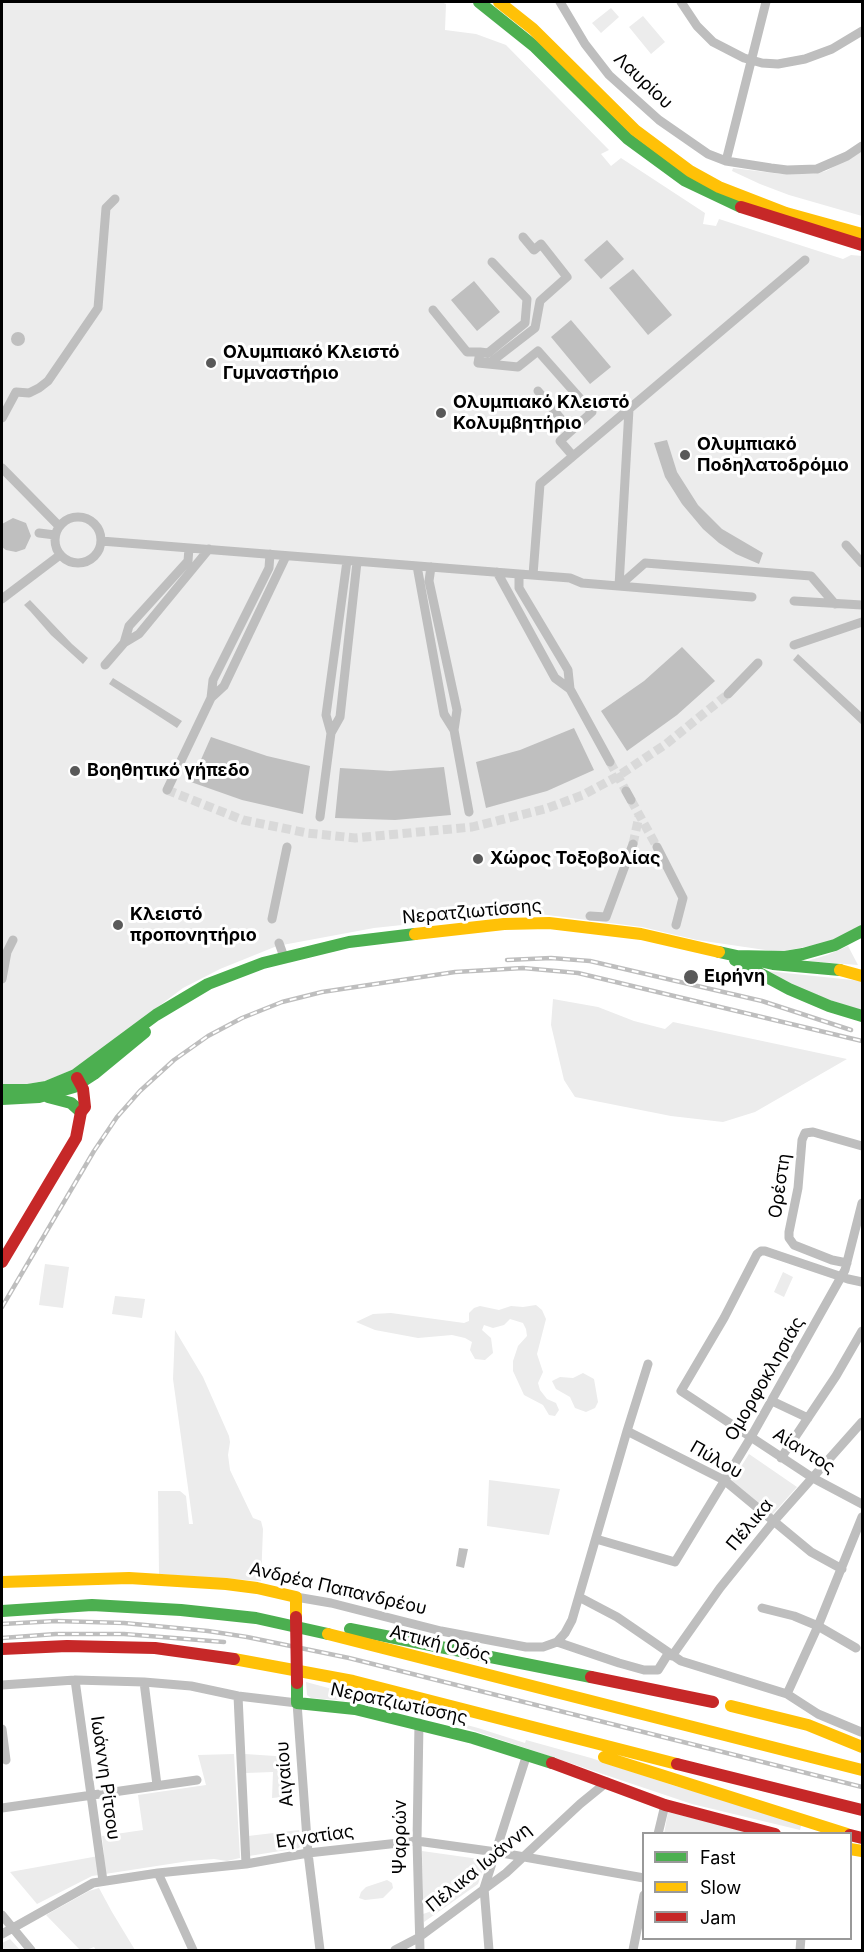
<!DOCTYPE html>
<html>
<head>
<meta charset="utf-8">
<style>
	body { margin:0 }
	#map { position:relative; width:864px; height:1952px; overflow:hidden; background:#fff; font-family:Inter,sans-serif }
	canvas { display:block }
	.frame { position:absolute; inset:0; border:3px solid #000; pointer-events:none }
	.legend { position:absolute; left:642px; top:1832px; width:210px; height:108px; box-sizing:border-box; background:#fff; border:2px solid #999; margin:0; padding:8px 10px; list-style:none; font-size:18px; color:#000 }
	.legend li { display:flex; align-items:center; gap:12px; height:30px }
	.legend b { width:30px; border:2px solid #999 }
</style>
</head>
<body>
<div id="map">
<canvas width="864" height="1952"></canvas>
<div class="frame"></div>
<ul class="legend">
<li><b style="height:8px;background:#4caf50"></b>Fast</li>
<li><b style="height:8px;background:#ffc107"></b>Slow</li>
<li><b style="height:8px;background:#c62828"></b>Jam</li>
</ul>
</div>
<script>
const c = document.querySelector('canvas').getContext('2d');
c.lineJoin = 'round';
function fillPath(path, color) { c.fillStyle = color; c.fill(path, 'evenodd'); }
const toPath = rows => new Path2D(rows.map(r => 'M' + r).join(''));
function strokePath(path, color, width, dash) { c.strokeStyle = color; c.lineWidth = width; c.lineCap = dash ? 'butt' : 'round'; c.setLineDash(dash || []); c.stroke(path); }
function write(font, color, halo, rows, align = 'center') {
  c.font = font + ' Inter,sans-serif'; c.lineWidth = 6; c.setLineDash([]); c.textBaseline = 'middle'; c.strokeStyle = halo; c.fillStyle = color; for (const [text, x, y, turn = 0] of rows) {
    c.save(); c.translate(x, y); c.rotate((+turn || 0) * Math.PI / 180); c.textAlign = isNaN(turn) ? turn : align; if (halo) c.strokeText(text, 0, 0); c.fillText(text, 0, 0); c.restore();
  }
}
fillPath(toPath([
	[2,2,441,2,446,4,445,30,476,34,506,45,609,150,601,154,611,166,621,158,705,213,703,224,716,226,719,219,843,259,851,255,862,256,862,925,836,941,779,952,697,940,642,927,524,912,374,928,277,946,220,969,183,988,76,1068,48,1080,14,1087,2,1086],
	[611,8,619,17,601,33,592,23],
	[643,16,665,42,651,54,629,27],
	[862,151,862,216,789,195,760,184,732,171,733,168,781,174,813,174,826,171],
	[848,946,858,965,807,961,827,955],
	[767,971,862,981,862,1011,796,988],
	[553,999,598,1007,634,1021,665,1029,673,1022,847,1059,755,1112,723,1122,671,1116,575,1097,564,1080,551,1025],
	[45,1264,69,1267,63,1308,39,1305],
	[783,1272,793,1277,784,1297,774,1292],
	[115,1296,145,1299,142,1318,112,1314],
	[536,1305,542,1310,546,1319,537,1354,543,1372,538,1383,540,1390,547,1399,556,1403,559,1410,555,1416,549,1415,543,1405,524,1395,513,1371,513,1361,518,1346,527,1336,526,1329,523,1323,510,1319,504,1325,493,1328,484,1325,482,1330,491,1338,493,1353,485,1360,475,1359,470,1350,472,1342,465,1338,452,1335,418,1338,375,1330,356,1322,373,1314,391,1313,464,1323,469,1321,469,1313,474,1308,480,1306,499,1310,511,1306,523,1307],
	[175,1330,203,1377,229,1436,230,1442,228,1455,230,1470,253,1518,261,1521,263,1529,261,1581,159,1574,158,1491,180,1491,186,1496,189,1524,193,1524,173,1379],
	[583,1373,594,1379,598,1402,595,1408,586,1412,575,1408,570,1397,556,1389,552,1381,560,1377,573,1378],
	[749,1454,797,1487,772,1515,732,1481],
	[489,1480,560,1489,549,1535,487,1526],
	[306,1682,478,1728,525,1743,526,1740,591,1758,675,1786,802,1822,800,1830,692,1804,445,1721,363,1702,311,1698,307,1695],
	[234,1754,240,1858,227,1861,214,1859,189,1861,92,1876,37,1904,10,1872,104,1855,102,1836,143,1830,138,1795,206,1785,198,1755],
	[245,1754,290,1757,293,1796,272,1798,273,1772,246,1773],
	[668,1812,752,1833,664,1834],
	[299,1830,301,1845,299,1848,249,1856,248,1836],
	[422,1851,486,1860,478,1884,424,1922,423,1914,429,1912,431,1907,423,1903],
	[387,1880,392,1883,393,1888,383,1898,365,1900,359,1898,361,1892,366,1887],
	[99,1888,112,1912,135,1950,96,1950,94,1947,86,1950,80,1950,46,1915,89,1891],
	[10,1939,20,1950,2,1950,2,1943]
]), '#ececec');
fillPath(toPath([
	[607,240,624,259,601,279,584,260],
	[633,269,672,315,648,335,609,288],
	[474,281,500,312,477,331,451,300],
	[571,320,611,367,590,384,551,337],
	'11 339a7 7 0 1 1 14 0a7 7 0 1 1-14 0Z',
	[667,440,677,472,698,505,722,529,763,553,759,564,736,554,719,543,703,529,682,504,665,477,654,443],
	[13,518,26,523,31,536,25,549,16,552,6,550,2,547,2,524],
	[30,600,72,644,88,658,83,664,51,635,30,611,24,605],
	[682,647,715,681,677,715,627,751,601,711,644,681],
	[798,654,862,713,862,725,793,660],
	[113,678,182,721,177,728,109,684],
	[574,728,594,770,547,791,486,808,476,762,520,750],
	[211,737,267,756,310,766,303,814,242,800,191,782],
	[444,767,451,815,395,820,335,818,340,768,390,771],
	[459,1548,468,1549,464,1568,456,1566]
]), '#bfbfbf');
strokePath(toPath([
	[610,762,626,791],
	[167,790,243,820,307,833,355,838,472,827,545,809,583,795,618,776,666,744,728,694],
	[631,800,657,847],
	[633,844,639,816]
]), '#d9d9d9', 9, [9, 4.5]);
strokePath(toPath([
	[560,2,585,44,609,75,659,120,708,154,726,161,771,168,787,170,817,169,847,156,862,146],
	[681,2,697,26,713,42,744,58,762,63,778,64,805,59,832,49,862,31],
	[726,161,766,2],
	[492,262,527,299,525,323,488,353,480,352,478,363,518,367,538,351,592,412,560,441,573,456],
	[433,310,467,352,480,352],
	[484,362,491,362,535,328,540,301,567,277,541,244,534,250,523,237],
	[538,391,571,431],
	[2,418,16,392,29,393,39,388,48,381,98,308,106,208,115,199],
	[2,468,59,526],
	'55 540a23 23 0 1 1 46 0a23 23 0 1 1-46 0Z',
	[39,533,55,535],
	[101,541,570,578,582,583,752,597],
	[846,545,862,563],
	[417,566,444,714,454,730],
	[431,567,429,581,457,710,454,730,469,812],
	[497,572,555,678,570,689],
	[519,574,519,588,568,670,570,689,610,762],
	[533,575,540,484,629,409],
	[619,586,629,409,805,260],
	[619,586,645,563,811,576,835,604],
	[2,599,60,555],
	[794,601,862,605],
	[124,643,129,626,188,561,189,548],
	[794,645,862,622],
	[105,665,124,643,139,634,209,549],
	[728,694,758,663],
	[211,698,213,680,269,568,270,554],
	[331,733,326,715,347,561],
	[167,790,211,698,224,686,286,556],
	[626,791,631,800],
	[320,817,331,733,340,717,357,562],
	[657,847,683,898,676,925],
	[590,916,606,917,633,844],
	[272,919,287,847],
	[279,943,284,957],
	[2,979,7,952,13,940],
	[847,1263,832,1260,794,1245,789,1238,789,1232,798,1188,802,1140,805,1133,813,1132,862,1146],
	[862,1282,848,1279,765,1251,761,1251,757,1254,724,1318,681,1391,813,1478,862,1504],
	[772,1401,808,1418],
	[627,1431,724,1480,811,1552,842,1569],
	[781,1458,836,1376,862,1331],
	[596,1539,675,1562,751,1437,845,1270,862,1203],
	[296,1597,331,1603,441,1631,526,1647,543,1647,557,1642,565,1633,572,1620,627,1431,648,1364],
	[579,1597,617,1617,681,1661,787,1694,818,1714,861,1732],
	[762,1608,794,1616,818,1626,856,1648],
	[557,1642,619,1663,644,1670,658,1670,668,1654],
	[672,1656,720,1588,774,1521,862,1422],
	[75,1680,103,1881],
	[144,1682,157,1785],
	[2,1685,75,1680,144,1682,191,1686,238,1696,297,1703,308,1853,320,1950],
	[787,1694,818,1626,862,1517],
	[238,1696,246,1864],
	[419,1723,417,1841,420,1950],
	[2,1729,6,1760],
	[2,1808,197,1780],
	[658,1834,665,1805],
	[158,1873,193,1950],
	[2,1915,31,1950],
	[2,1934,93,1883,158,1873,246,1864,308,1853,417,1841,496,1852,644,1878],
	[395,1950,418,1938,506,1873,580,1804,607,1782],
	[489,1950,484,1888,527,1754],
	[633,1950,644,1895],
	[800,1950,801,1938]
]), '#bebebe', 9);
strokePath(toPath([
	[479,2,534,46,628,139,684,180,741,207],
	[719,952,773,964,840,970],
	[736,956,785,957,803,954,835,945,862,931],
	[735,960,789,989,829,1006,862,1016],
	[2,1090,28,1090,46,1087,75,1075,156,1015,208,984,263,963,349,942,415,934],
	[48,1097,71,1103,81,1112],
	[2,1099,39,1097,74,1087,94,1074,145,1032],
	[2,1611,92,1605,181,1610,256,1618,328,1634],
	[350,1629,591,1677],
	[297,1683,297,1703,355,1709,473,1738,552,1763]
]), '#4caf50', 12);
strokePath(toPath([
	[499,2,533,29,635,130,690,171,719,187,786,213,862,234],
	[415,934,504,924,549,923,641,934,719,952],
	[840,970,862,976],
	[2,1582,129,1578,226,1584,257,1588,296,1597,296,1617],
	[328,1634,862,1770],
	[234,1659,353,1681,677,1764],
	[731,1706,808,1725,862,1747],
	[604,1757,847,1834],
	[850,1849,862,1851]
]), '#ffc107', 12);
strokePath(toPath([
	[741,207,862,245],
	[2,1262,76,1138,81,1112,85,1107,83,1089,77,1078],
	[2,1649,67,1646,155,1648,234,1659],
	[591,1677,713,1702],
	[552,1763,665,1805,775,1834],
	[677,1764,862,1810],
	[850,1835,862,1838]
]), '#c62828', 12);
const rail = toPath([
	[507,960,551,958,590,961,762,1001,851,1030],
	[2,1307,94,1151,117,1117,140,1091,174,1060,208,1036,242,1018,282,1002,322,992,455,972,523,968,578,973,862,1041],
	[2,1624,56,1621,124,1623,208,1631,247,1637,349,1658,862,1787],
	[2,1638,56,1634,124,1634,224,1642]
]);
strokePath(rail, '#bebebe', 4.5);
strokePath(rail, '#fff', 2, [7]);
strokePath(toPath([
	[296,1617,297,1683]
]), '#c62828', 12);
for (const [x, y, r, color] of [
	[211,363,6,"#595959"],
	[441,413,6,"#595959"],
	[685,455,6,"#595959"],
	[75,771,6,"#595959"],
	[478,859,6,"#595959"],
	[118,925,6,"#595959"],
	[691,977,8,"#595959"]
]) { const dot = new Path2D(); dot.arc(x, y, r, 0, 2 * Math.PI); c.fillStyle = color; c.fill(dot); strokePath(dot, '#fff', 2); }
write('18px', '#000', '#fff', [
	["Λαυρίου",643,81,43],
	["Νερατζιωτίσσης",472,912,-5],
	["Ορέστη",780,1186,-82],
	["Ομορφοκλησιάς",765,1379,-60],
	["Αίαντος",804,1451,32],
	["Πύλου",716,1460,30],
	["Πέλικα",750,1525,-50],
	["Ανδρέα Παπανδρέου",338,1589,13],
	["Αττική Οδός",440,1644,14],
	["Νερατζιωτίσσης",399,1704,12],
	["Αιγαίου",285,1774,-94],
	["Ιωάννη Ρίτσου",105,1778,82],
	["Εγνατίας",315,1837,-8],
	["Ψαρρών",401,1837,-90],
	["Πέλικα Ιωάννη",479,1868,-39]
]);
write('bold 18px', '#000', '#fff', [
	["Ολυμπιακό Κλειστό",223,353],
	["Γυμναστήριο",223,374],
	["Ολυμπιακό Κλειστό",453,403],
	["Κολυμβητήριο",453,424],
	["Ολυμπιακό",697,445],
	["Ποδηλατοδρόμιο",697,466],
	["Βοηθητικό γήπεδο",87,771],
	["Χώρος Τοξοβολίας",490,859],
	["Κλειστό",130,915],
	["προπονητήριο",130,936],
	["Ειρήνη",704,977]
], 'left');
</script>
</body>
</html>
